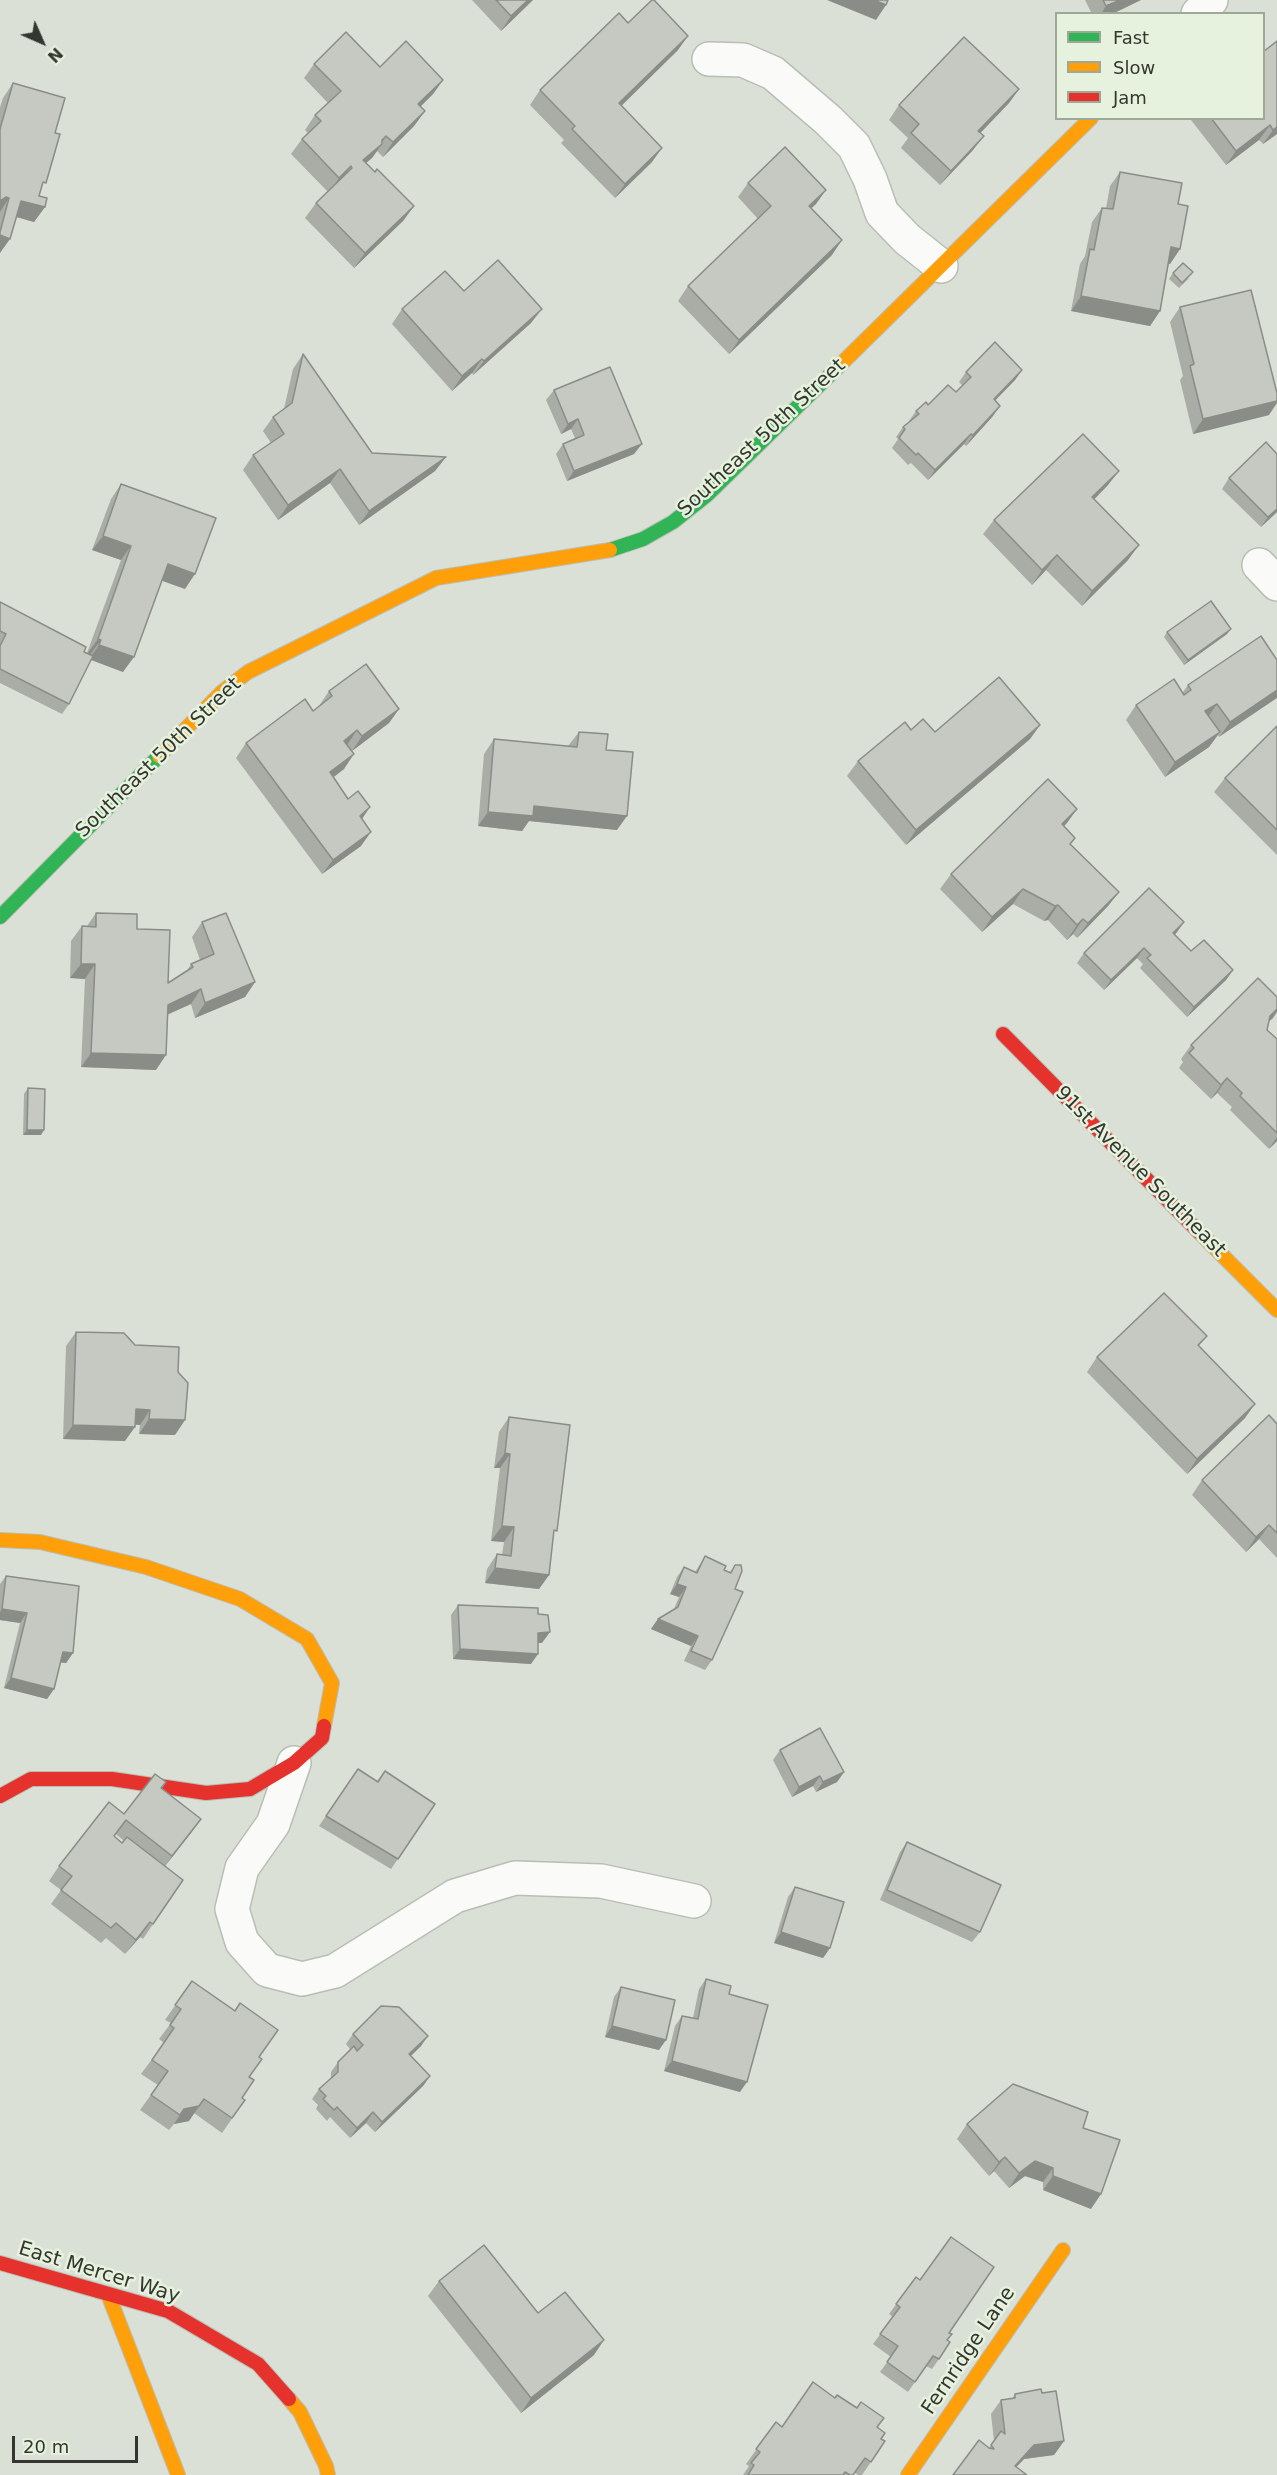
<!DOCTYPE html>
<html>
<head>
<meta charset="utf-8">
<style>
	body { margin:0 }
	#map { position:relative; width:1277px; height:2475px; overflow:hidden; background:#dbe0d6; font-family:"DejaVu Sans",sans-serif }
	canvas { display:block }
	.legend { position:absolute; left:1055px; top:12px; width:210px; height:108px; box-sizing:border-box; background:#e7f2de; border:2px solid #9fa798; margin:0; padding:8px 10px; list-style:none; font-size:18px; color:#33372f }
	.legend li { display:flex; align-items:center; gap:12px; height:30px }
	.legend b { width:30px; border:2px solid #9fa798 }
	.north { position:absolute; left:12px; top:12px; width:60px; height:60px; -webkit-text-stroke:4px #e7f2de; paint-order:stroke; rotate:135deg; font-size:16px; font-weight:700; line-height:24px; text-align:center; color:#33372f }
	.north::after { content:''; display:block; margin:auto; width:21px; height:27px; background:#33372f; clip-path:polygon(50% 0,100% 100%,50% 72%,0 100%) }
	.scale { position:absolute; left:12px; top:2436px; width:126px; height:27px; box-sizing:border-box; border:3px solid #33372f; border-top:0; padding-left:8px; font-size:18px; line-height:21px; white-space:nowrap; color:#33372f; -webkit-text-stroke:4px #e7f2de; paint-order:stroke }
</style>
</head>
<body>
<div id="map">
<canvas width="1277" height="2475"></canvas>
<ul class="legend">
<li><b style="height:8px;background:#30b455"></b>Fast</li>
<li><b style="height:8px;background:#ff9f0a"></b>Slow</li>
<li><b style="height:8px;background:#e5322d"></b>Jam</li>
</ul>
<div class="north">N</div>
<div class="scale">20 m</div>
</div>
<script>
const c = document.querySelector('canvas').getContext('2d');
c.lineJoin = 'round';
const toPath = rows => new Path2D(rows.map(r => 'M' + r).join(''));
function strokePath(path, color, width, dash) { c.strokeStyle = color; c.lineWidth = width; c.lineCap = dash ? 'butt' : 'round'; c.setLineDash(dash || []); c.stroke(path); }
function fillPath(path, color) { c.fillStyle = color; c.fill(path, 'evenodd'); }
function write(font, color, halo, rows, align = 'center') {
  c.font = font + ' "DejaVu Sans",sans-serif'; c.lineWidth = 5; c.setLineDash([]); c.textBaseline = 'middle'; c.strokeStyle = halo; c.fillStyle = color; for (const [text, x, y, turn = 0] of rows) {
    c.save(); c.translate(x, y); c.rotate((+turn || 0) * Math.PI / 180); c.textAlign = isNaN(turn) ? turn : align; if (halo) c.strokeText(text, 0, 0); c.fillText(text, 0, 0); c.restore();
  }
}
const street = toPath([
	[1198,14,1211,0],
	[709,59,743,60,773,73,828,120,854,146,870,179,882,213,907,239,941,266],
	[1259,565,1277,584],
	[294,1763,273,1824,242,1868,232,1909,242,1942,267,1970,302,1979,335,1971,455,1896,515,1878,601,1881,694,1901]
]);
const fast = toPath([
	[610,550,643,539,673,522,707,495,838,367],
	[0,917,159,756]
]);
const slow = toPath([
	[838,367,1091,118],
	[159,756,222,692,248,672,436,578,610,550],
	[1199,1232,1277,1310],
	[0,1540,40,1542,146,1567,240,1599,307,1639,332,1683,324,1726],
	[108,2294,178,2475],
	[289,2399,300,2412,326,2466,328,2475],
	[908,2475,1063,2250]
]);
const jam = toPath([
	[1003,1034,1199,1232],
	[0,1796,31,1779,112,1779,206,1793,250,1789,294,1763,322,1738,324,1726],
	[0,2263,168,2311,258,2364,289,2399]
]);
strokePath(street, '#b9beb5', 36);
strokePath(fast, '#b9beb5', 16);
strokePath(slow, '#b9beb5', 16);
strokePath(jam, '#b9beb5', 16);
strokePath(street, '#fafaf9', 33);
strokePath(fast, '#30b455', 14);
strokePath(slow, '#ff9f0a', 14);
strokePath(jam, '#e5322d', 14);
fillPath(toPath([
	[472,0,533,0,501,31],
	[1085,0,1141,0,1112,14,1092,14],
	[628,23,678,50,621,106,652,162,615,198,561,143,564,140,530,105,540,90],
	[314,64,380,67,443,80,433,94,420,107,425,111,414,126,383,157,377,151,372,158,366,163,375,172,414,206,403,221,354,268,305,218,316,203,328,192,291,154,302,139,308,133,305,130,315,115,328,103,304,78],
	[13,83,55,133,39,196,45,207,34,222,16,217,0,253,0,107,3,98],
	[1019,89,1009,103,980,133,973,150,940,185,901,148,908,138,889,120,899,105],
	[1192,118,1263,118,1277,134,1263,144,1259,140,1226,165,1191,120],
	[1120,172,1178,204,1180,249,1170,264,1169,263,1160,311,1150,326,1071,311,1080,264,1085,256,1092,222,1102,208,1106,208,1110,186],
	[748,183,816,204,811,208,832,255,729,354,678,301,688,286,758,219,738,197],
	[1173,273,1189,278,1179,288,1169,279],
	[464,291,531,323,473,375,472,373,452,391,392,324,402,309],
	[1180,307,1269,415,1193,434,1180,380,1183,376,1170,322],
	[303,354,372,453,446,457,435,471,359,525,330,483,278,520,243,470,253,455,271,443,263,431,273,417,284,409,293,369],
	[1022,370,1015,380,995,400,993,416,966,446,964,444,928,480,911,463,908,465,892,448,898,439,896,437,903,427,910,422,909,421,916,411,956,392,963,386,959,382,966,372],
	[554,390,634,454,567,481,556,454,563,444,575,438,571,429,561,434,546,400],
	[1229,478,1277,512,1261,527,1222,489],
	[121,484,185,589,162,580,123,672,91,660,69,704,62,714,0,683,0,602,87,653,121,560,92,550,111,499],
	[1108,485,1094,499,1128,560,1082,606,1046,570,1032,585,983,534,994,520],
	[1231,629,1227,634,1184,665,1164,637,1167,632],
	[1277,660,1219,737,1218,735,1209,747,1165,777,1126,720,1136,705,1183,692,1188,685],
	[329,691,399,709,389,723,352,751,344,769,334,777,362,819,361,846,322,874,236,758,246,743,313,711,319,706],
	[1040,725,1030,739,906,845,847,776,858,761,911,730,935,732],
	[1277,726,1277,855,1214,792,1225,778],
	[579,732,606,750,617,830,529,821,522,831,478,826,484,754,494,739,568,746],
	[1077,809,1064,826,1071,845,1119,892,1108,906,1077,938,1073,934,1067,940,1048,920,1044,921,1013,904,982,932,940,889,951,874],
	[96,913,137,929,168,983,187,971,191,964,200,960,192,937,202,922,255,982,245,997,195,1018,191,1004,167,1015,156,1070,81,1067,85,979,70,978,71,941,82,926,87,926],
	[1184,922,1175,935,1191,951,1233,970,1226,980,1187,1017,1140,968,1143,964,1137,958,1104,990,1077,963,1084,953],
	[1273,1018,1269,1021,1267,1030,1277,1039,1277,1141,1269,1149,1230,1110,1232,1107,1217,1093,1211,1099,1179,1068,1183,1062,1181,1059,1191,1045],
	[28,1088,41,1135,23,1135,24,1094],
	[76,1332,175,1435,139,1434,140,1425,135,1424,125,1441,63,1439,66,1346],
	[1207,1336,1199,1346,1245,1418,1187,1474,1087,1372,1097,1357],
	[509,1417,553,1537,549,1575,539,1589,485,1583,487,1569,497,1554,502,1555,504,1542,491,1541,500,1468,494,1468,499,1432],
	[1277,1424,1277,1558,1259,1539,1246,1552,1192,1495,1202,1480],
	[705,1556,724,1570,730,1572,735,1565,735,1589,712,1660,705,1670,684,1661,691,1646,651,1629,658,1619,674,1609,679,1597,670,1594,677,1577,684,1567,695,1572],
	[6,1576,73,1653,66,1663,60,1662,54,1689,47,1699,4,1688,20,1623,0,1620,0,1584],
	[458,1605,538,1614,542,1643,538,1643,531,1664,453,1659,451,1615],
	[780,1750,844,1772,837,1782,816,1792,813,1786,792,1797,773,1760],
	[358,1769,377,1781,385,1771,435,1804,391,1869,319,1826],
	[166,1782,162,1788,201,1819,165,1866,183,1880,143,1939,140,1937,125,1954,106,1938,101,1943,51,1904,61,1890,49,1881,59,1866,124,1814],
	[116,1834,124,1841,122,1843,114,1837],
	[907,1842,980,1932,972,1942,880,1900,900,1852],
	[795,1887,830,1948,823,1958,774,1943,788,1897],
	[706,1979,729,1994,740,2092,664,2071,675,2026,682,2016,693,2018,699,1989],
	[192,1981,235,2010,240,2003,259,2057,250,2077,242,2098,245,2100,222,2133,194,2113,189,2121,174,2124,169,2130,140,2110,158,2085,141,2074,164,2043,159,2039,171,2023,165,2020],
	[621,1987,659,2050,605,2037,614,1997],
	[353,2034,421,2046,411,2056,430,2076,423,2086,375,2132,366,2123,350,2138,330,2117,327,2121,316,2109,318,2105,312,2099,319,2089,331,2078,331,2072,338,2062,350,2049,346,2044],
	[967,2124,1083,2128,1091,2209,1043,2190,1043,2182,1025,2176,1009,2188,994,2171,989,2176,957,2139],
	[916,2277,949,2333,947,2340,939,2359,932,2369,926,2366,908,2392,880,2372,891,2357,873,2344,893,2317,889,2314],
	[439,2281,538,2313,594,2355,521,2413,428,2296],
	[1042,2393,1064,2441,1054,2455,1024,2459,1016,2467,989,2448,994,2441,991,2414,1001,2400,1012,2399,1015,2394],
	[835,2398,857,2408,884,2418,877,2428,881,2439,885,2441,862,2475,858,2475,855,2473,853,2475,743,2475,749,2466,746,2464,776,2422,782,2426]
]), '#a9ada6');
fillPath(toPath([
	[528,0,533,0,501,31,511,16],
	[827,0,874,0,886,5,876,20],
	[1120,0,1141,0,1112,14,1101,14,1106,6],
	[688,36,678,50,609,118,619,103],
	[443,80,433,94,408,119,418,104],
	[1019,89,1009,103,968,146,978,131],
	[425,111,414,126,383,157,393,142],
	[1270,125,1259,140,1226,165,1236,151],
	[1277,127,1277,134,1263,144,1273,130],
	[386,136,379,147,382,144,372,158,353,174,363,160],
	[984,136,973,150,940,185,951,171],
	[662,148,652,162,615,198,625,184],
	[351,166,341,181,329,193,339,178],
	[826,190,816,204,799,220,809,206],
	[6,197,9,198,0,212,0,201],
	[21,201,45,207,34,222,10,215],
	[414,206,403,221,354,268,365,253],
	[0,235,10,239,0,253],
	[842,240,832,255,729,354,739,340],
	[1171,247,1180,249,1170,264,1161,262],
	[1081,296,1160,311,1150,326,1071,311],
	[542,309,531,323,473,375,484,361],
	[482,359,472,373,452,391,462,376],
	[1022,370,1015,380,987,409,994,399],
	[1277,401,1277,403,1269,415,1193,434,1203,419],
	[1000,406,993,416,966,446,973,435],
	[578,419,571,429,561,434,568,424],
	[971,434,964,444,928,480,935,470],
	[642,444,634,454,567,481,574,471],
	[446,457,435,471,359,525,369,511],
	[340,469,330,483,278,520,288,505],
	[1119,471,1108,485,1082,512,1092,497],
	[1277,509,1277,512,1261,527,1268,517],
	[103,536,131,546,121,560,92,550],
	[1139,545,1128,560,1082,606,1092,591],
	[1057,555,1046,570,1032,585,1042,570],
	[168,564,195,574,185,589,157,579],
	[1231,629,1227,634,1184,665,1188,660],
	[98,639,101,640,90,655,87,654],
	[99,645,134,657,123,672,89,659],
	[1277,690,1277,698,1219,737,1230,722],
	[1217,704,1207,718,1205,711],
	[399,709,389,723,352,751,362,736],
	[1040,725,1030,739,906,845,916,830],
	[357,730,347,745,344,741],
	[1220,732,1209,747,1165,777,1175,762],
	[354,754,344,769,320,787,330,772],
	[534,806,627,816,617,830,529,821,522,831,478,826,488,812],
	[370,807,360,822,360,816],
	[1077,809,1067,823,1052,839,1062,824],
	[371,832,361,846,322,874,333,860],
	[1023,889,1013,904,982,932,992,917],
	[1119,892,1108,906,1077,938,1088,923],
	[1058,905,1048,920,1044,921,1055,906],
	[1083,919,1073,934,1067,940,1077,925],
	[1184,922,1177,932,1166,943,1173,933],
	[1144,948,1137,958,1104,990,1111,980],
	[81,964,95,964,85,979,70,978],
	[1233,970,1226,980,1187,1017,1194,1007],
	[255,982,245,997,195,1018,205,1003],
	[201,989,191,1004,157,1019,168,1005],
	[1277,1009,1277,1012,1273,1018,1260,1030,1270,1016],
	[91,1053,166,1055,156,1070,81,1067],
	[1227,1078,1217,1093,1211,1099,1221,1085],
	[27,1130,44,1130,41,1135,23,1135],
	[1277,1137,1277,1141,1269,1149],
	[1255,1404,1245,1418,1187,1474,1197,1459],
	[136,1409,150,1410,140,1425,126,1424],
	[149,1419,185,1420,175,1435,139,1434],
	[73,1425,135,1427,125,1441,63,1439],
	[505,1453,510,1454,500,1468,494,1468],
	[1269,1525,1259,1539,1246,1552,1256,1537],
	[502,1526,514,1527,504,1542,491,1541],
	[495,1568,549,1575,539,1589,485,1583],
	[677,1584,686,1587,679,1597,670,1594],
	[2,1609,27,1613,20,1623,0,1620,0,1612],
	[658,1619,698,1636,691,1646,651,1629],
	[550,1632,542,1643,531,1643,538,1633],
	[460,1649,538,1654,531,1664,453,1659],
	[63,1652,73,1653,66,1663,56,1662],
	[11,1678,54,1689,47,1699,4,1688],
	[844,1772,837,1782,816,1792,823,1782],
	[820,1776,813,1786,792,1797,799,1787],
	[201,1819,191,1833,162,1870,172,1856],
	[150,1922,140,1937,125,1954,136,1940],
	[781,1932,830,1948,823,1958,774,1943],
	[612,2026,666,2040,659,2050,605,2037],
	[428,2036,421,2046,402,2064,409,2054],
	[672,2061,747,2082,740,2092,664,2071],
	[430,2076,423,2086,375,2132,382,2122],
	[204,2099,189,2121,174,2124,184,2109],
	[373,2112,366,2123,350,2138,357,2128],
	[1005,2157,994,2171,989,2176,999,2162],
	[1035,2161,1053,2168,1043,2182,1025,2176,1009,2188,1019,2173],
	[1053,2176,1101,2194,1091,2209,1043,2190],
	[604,2340,594,2355,521,2413,531,2398],
	[1064,2441,1054,2455,1024,2459,1009,2475,1015,2466,1034,2445]
]), '#8a8d87');
const building = toPath([
	[496,0,528,0,511,16,496,0],
	[652,0,654,0,688,36,619,103,662,148,625,184,572,129,575,126,540,90,619,13,628,23,652,0],
	[874,0,888,0,886,5,874,0],
	[1103,0,1120,0,1106,6,1103,0],
	[346,32,380,67,406,41,443,80,418,104,425,111,393,142,386,136,382,140,382,144,363,160,375,172,377,169,414,206,365,253,316,203,352,168,351,166,339,178,302,139,321,121,315,115,341,91,314,64,346,32],
	[964,37,1019,89,978,131,984,136,951,171,911,133,919,124,899,105,964,37],
	[1277,41,1277,127,1273,130,1270,125,1236,151,1211,118,1263,118,1263,52,1277,41],
	[13,83,65,98,55,133,60,134,46,183,43,182,39,196,47,198,45,207,21,201,10,239,0,235,0,232,9,198,6,197,0,201,0,129,13,83],
	[785,147,826,190,809,206,842,240,739,340,688,286,771,206,748,183,785,147],
	[1120,172,1182,183,1178,204,1188,206,1180,249,1171,247,1160,311,1081,296,1090,249,1094,250,1102,208,1113,209,1120,172],
	[498,260,542,309,484,361,482,359,462,376,402,309,445,271,464,291,498,260],
	[1183,263,1193,272,1182,283,1173,273,1183,263],
	[1251,290,1277,393,1277,401,1203,419,1190,366,1194,364,1180,307,1251,290],
	[995,342,1022,370,994,399,1000,406,973,435,971,434,935,470,918,453,916,455,899,438,905,429,903,427,919,414,916,411,926,402,928,405,948,385,956,392,971,377,966,372,995,342],
	[303,354,372,453,446,457,369,511,340,469,288,505,253,455,284,434,273,417,292,403,303,354],
	[610,367,642,444,574,471,563,444,584,435,578,419,568,424,554,390,610,367],
	[1083,434,1119,471,1092,497,1139,545,1092,591,1057,555,1042,570,994,520,1083,434],
	[1266,442,1277,454,1277,509,1268,517,1229,478,1266,442],
	[121,484,216,518,195,574,168,564,134,657,99,645,101,640,98,639,131,546,103,536,121,484],
	[1211,601,1231,629,1188,660,1167,632,1211,601],
	[0,602,86,647,84,652,93,656,69,704,0,669,0,646,6,634,0,631,0,602],
	[1261,636,1277,660,1277,690,1230,722,1217,704,1205,711,1220,732,1175,762,1136,705,1174,679,1184,695,1191,690,1188,685,1261,636],
	[366,664,399,709,362,736,357,730,344,741,354,754,330,772,348,799,358,791,370,807,360,816,371,832,333,860,246,743,305,699,313,711,332,696,329,691,366,664],
	[999,677,1040,725,916,830,858,761,905,722,911,730,923,719,935,732,999,677],
	[1277,726,1277,830,1225,778,1277,726],
	[579,732,608,734,606,750,633,752,627,816,534,806,533,816,488,812,494,739,577,747,579,732],
	[1048,779,1077,809,1062,824,1075,838,1070,844,1119,892,1088,923,1083,919,1077,925,1058,905,1055,906,1023,889,992,917,951,874,1048,779],
	[1149,888,1184,922,1173,933,1191,951,1204,940,1233,970,1194,1007,1147,958,1151,955,1144,948,1111,980,1084,953,1149,888],
	[96,913,137,914,137,929,170,930,168,983,193,967,191,964,214,954,202,922,226,913,255,982,205,1003,201,989,168,1005,166,1055,91,1053,95,964,81,964,82,926,96,927,96,913],
	[1258,978,1277,997,1277,1009,1270,1016,1267,1030,1277,1039,1277,1133,1240,1096,1242,1093,1227,1078,1221,1085,1189,1053,1194,1048,1191,1045,1258,978],
	[28,1088,45,1089,44,1130,27,1130,28,1088],
	[1164,1293,1207,1336,1198,1345,1255,1404,1197,1459,1097,1357,1164,1293],
	[76,1332,124,1333,135,1345,179,1347,178,1372,188,1383,185,1420,149,1419,150,1410,136,1409,135,1427,73,1425,76,1332],
	[1269,1415,1277,1424,1277,1533,1269,1525,1256,1537,1202,1480,1269,1415],
	[509,1417,570,1425,557,1531,554,1530,549,1575,495,1568,497,1554,511,1556,514,1527,502,1526,510,1454,505,1453,509,1417],
	[705,1556,726,1566,724,1570,731,1573,735,1565,741,1565,742,1571,735,1589,743,1592,712,1660,691,1651,698,1636,658,1619,678,1607,686,1587,677,1584,684,1567,697,1573,705,1556],
	[6,1576,79,1586,73,1653,63,1652,54,1689,11,1678,27,1613,2,1609,6,1576],
	[458,1605,538,1608,538,1614,548,1615,550,1632,538,1633,538,1654,460,1649,458,1605],
	[820,1728,844,1772,823,1782,820,1776,799,1787,780,1750,820,1728],
	[358,1769,378,1782,385,1771,435,1804,398,1859,326,1816,358,1769],
	[155,1774,166,1782,161,1788,201,1819,172,1856,126,1820,114,1836,122,1843,127,1837,183,1880,153,1924,150,1922,136,1940,116,1923,111,1928,61,1890,72,1876,59,1866,109,1802,124,1814,155,1774],
	[907,1842,1001,1885,980,1932,887,1890,907,1842],
	[795,1887,844,1902,830,1948,781,1932,795,1887],
	[706,1979,731,1986,729,1994,768,2005,747,2082,672,2061,682,2016,698,2019,706,1979],
	[192,1981,235,2011,240,2003,278,2030,259,2057,262,2059,249,2077,254,2080,242,2098,245,2100,232,2118,204,2099,199,2106,184,2109,180,2115,151,2095,168,2071,152,2060,174,2028,170,2025,181,2009,175,2005,192,1981],
	[621,1987,675,2000,666,2040,612,2026,621,1987],
	[381,2006,399,2007,428,2036,409,2054,430,2076,382,2122,373,2112,357,2128,337,2107,334,2110,323,2099,326,2096,319,2089,338,2072,338,2062,354,2046,357,2051,363,2045,353,2034,381,2006],
	[1013,2084,1088,2112,1083,2128,1120,2140,1101,2194,1053,2176,1053,2168,1035,2161,1019,2173,1005,2157,999,2162,967,2124,1013,2084],
	[951,2237,994,2267,949,2333,952,2334,947,2340,950,2342,939,2359,933,2356,915,2382,887,2362,898,2346,880,2334,900,2307,896,2304,916,2277,920,2280,951,2237],
	[484,2245,538,2313,565,2292,604,2340,531,2398,439,2281,484,2245],
	[813,2382,835,2398,837,2395,857,2408,861,2402,884,2418,877,2427,885,2433,881,2439,885,2441,871,2462,865,2458,853,2475,850,2475,845,2472,843,2475,748,2475,754,2465,751,2463,760,2452,756,2449,776,2422,782,2427,813,2382],
	[1041,2389,1042,2393,1056,2391,1064,2441,1034,2445,1015,2466,1027,2475,953,2475,979,2440,989,2448,994,2449,991,2445,1001,2431,1005,2434,1001,2400,1015,2398,1015,2394,1041,2389]
]);
fillPath(building, '#c5c9c1');
strokePath(building, '#8a8d87', 1.5);
write('20px', '#33372f', '#e7f2de', [
	["Southeast 50th Street",762,438,-43],
	["Southeast 50th Street",159,758,-44],
	["91st Avenue Southeast",1140,1172,45],
	["East Mercer Way",99,2273,17],
	["Fernridge Lane",969,2351,-56]
]);
</script>
</body>
</html>
